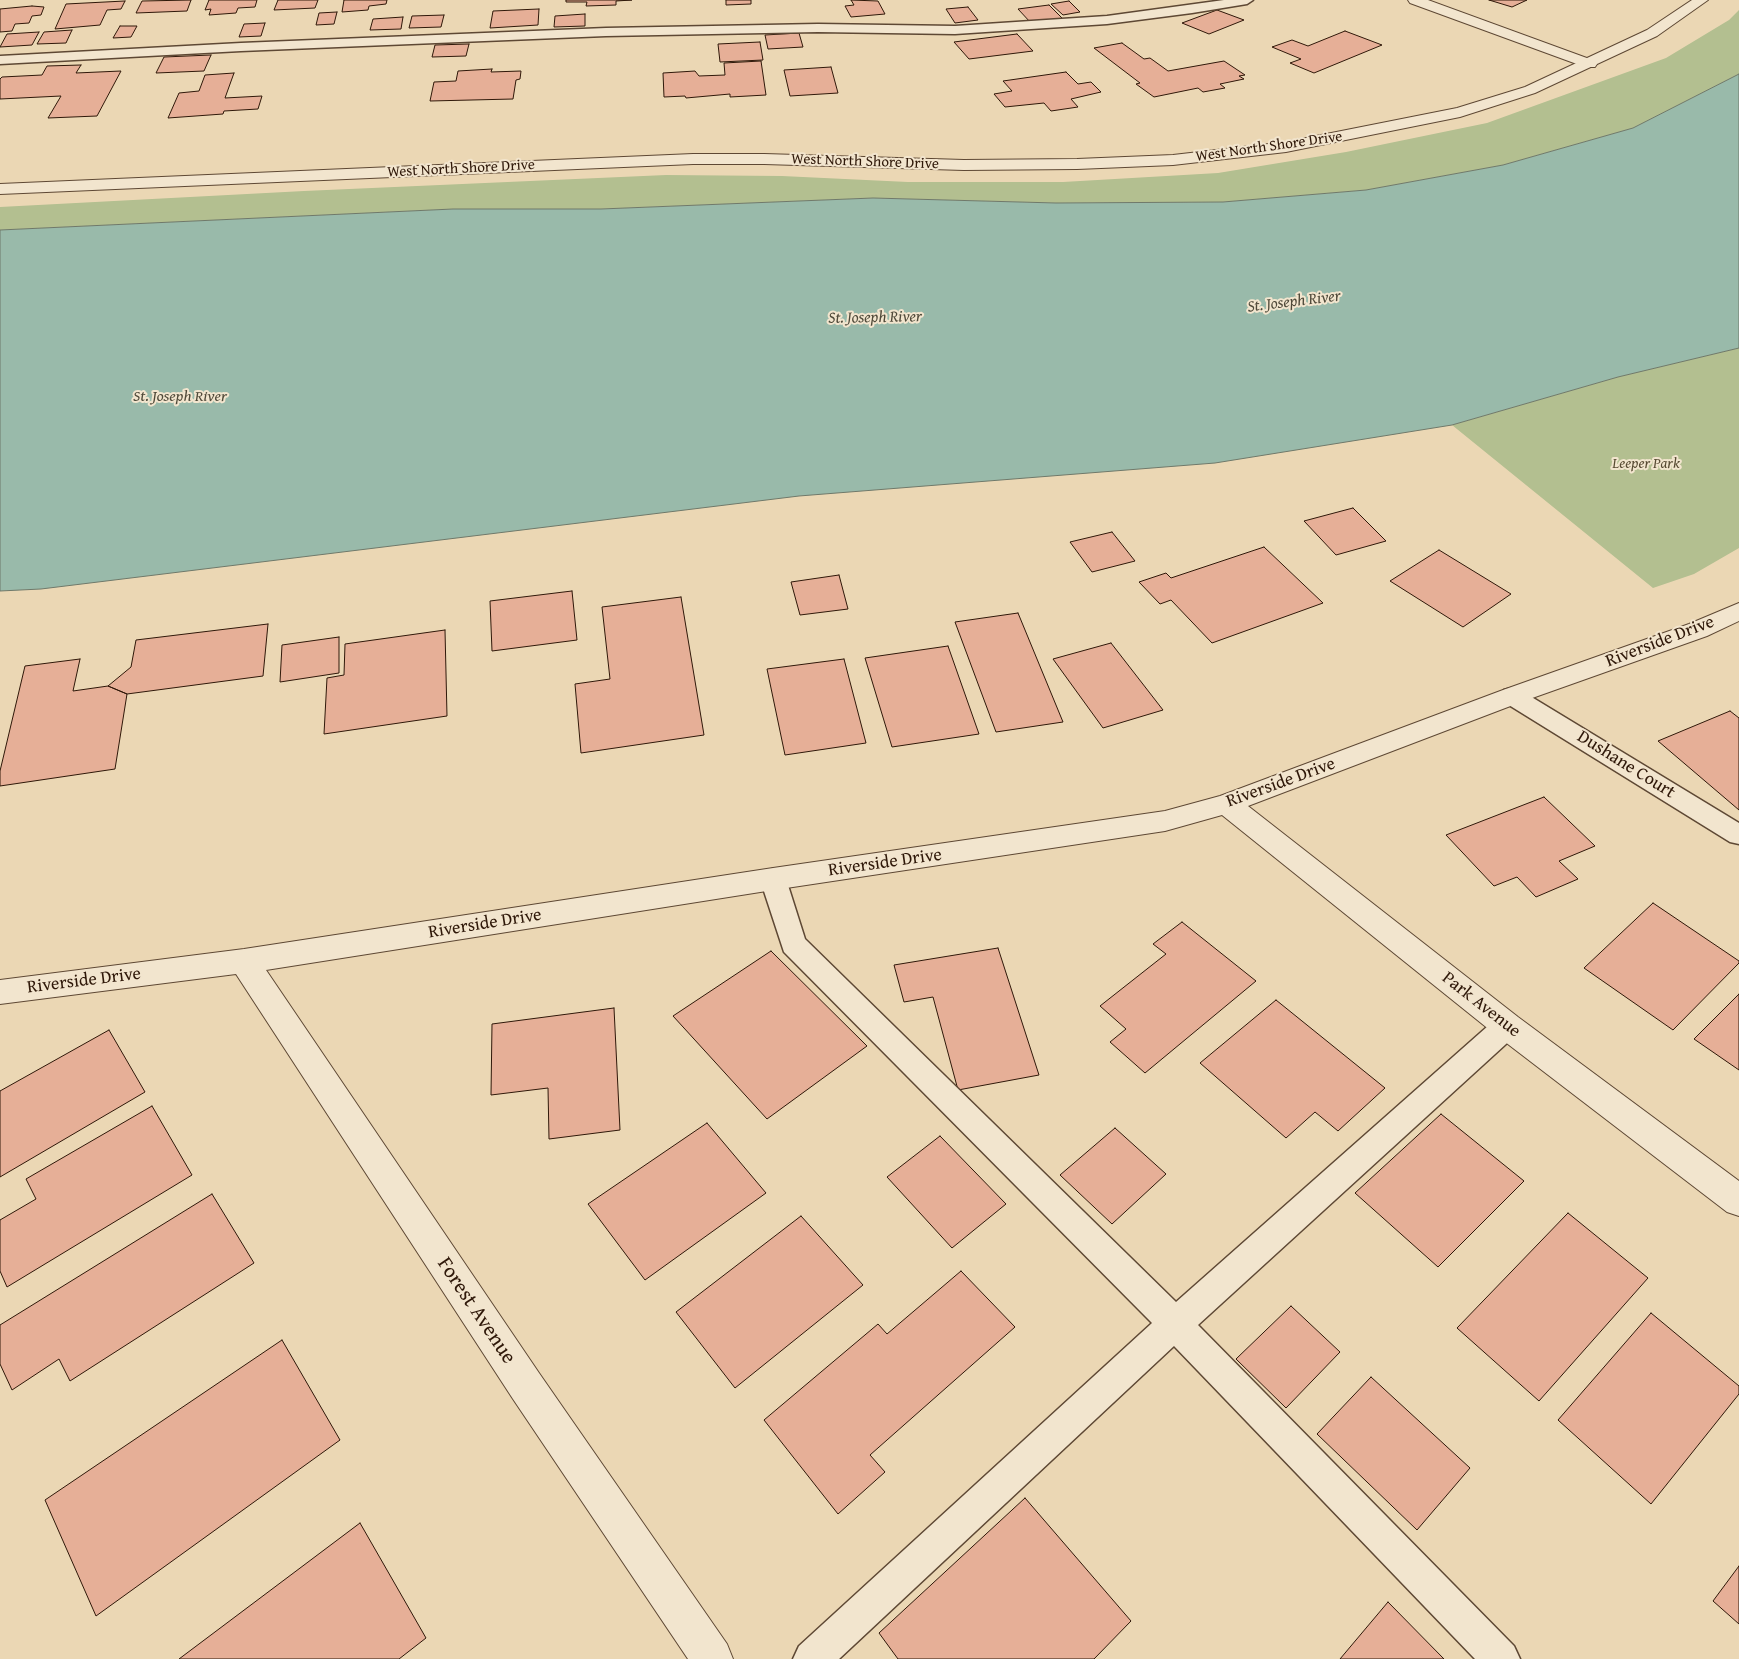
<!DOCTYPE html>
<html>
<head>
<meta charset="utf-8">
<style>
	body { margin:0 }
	canvas { display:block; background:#ebd7b4 }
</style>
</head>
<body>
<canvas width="1739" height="1659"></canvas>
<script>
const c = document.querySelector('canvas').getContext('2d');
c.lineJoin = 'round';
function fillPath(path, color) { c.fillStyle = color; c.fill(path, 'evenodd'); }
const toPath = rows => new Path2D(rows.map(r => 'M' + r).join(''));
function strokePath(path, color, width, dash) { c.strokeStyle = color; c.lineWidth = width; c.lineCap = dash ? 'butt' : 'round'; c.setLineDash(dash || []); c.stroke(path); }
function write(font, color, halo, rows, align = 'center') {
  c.font = font + ' "Gentium Book Plus",serif'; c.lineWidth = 4; c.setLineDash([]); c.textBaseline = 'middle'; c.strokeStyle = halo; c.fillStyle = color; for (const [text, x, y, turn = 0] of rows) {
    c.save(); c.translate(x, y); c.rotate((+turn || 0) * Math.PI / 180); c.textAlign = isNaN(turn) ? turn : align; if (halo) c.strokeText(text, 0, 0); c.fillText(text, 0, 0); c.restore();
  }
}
fillPath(toPath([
	[1739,10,1739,74,1633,128,1503,165,1366,190,1223,202,1056,203,873,198,601,209,453,209,0,230,0,207,304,191,666,175,782,176,908,182,1063,182,1218,173,1346,152,1487,123,1666,58,1729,20],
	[1739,348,1739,548,1694,574,1653,588,1452,425,1618,377]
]), '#b3bf90');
const water = toPath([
	[1739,74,1739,348,1618,377,1452,425,1215,463,799,496,41,589,0,591,0,230,453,209,601,209,873,198,1056,203,1223,202,1366,190,1503,165,1633,128,1739,74]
]);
fillPath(water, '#99baaa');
strokePath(water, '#6f796a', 1);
const building = toPath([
	[191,0,187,11,136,13,142,1,191,0],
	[209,0,257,0,255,7,238,8,236,13,209,15,211,9,205,10,209,0],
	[278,0,318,0,315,8,274,10,278,0],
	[344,0,387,0,386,4,369,6,368,10,342,12,344,0],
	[566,0,632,0,616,1,616,5,586,6,587,2,566,2,566,0],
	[726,0,751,0,751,4,726,5,726,0],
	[851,0,878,1,885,14,851,17,845,6,854,5,851,0],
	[1489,0,1527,0,1512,7,1489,0],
	[125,1,121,9,107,10,100,25,55,29,66,4,125,1],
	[1069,1,1080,12,1063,15,1051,4,1069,1],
	[1049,5,1063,19,1031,23,1018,9,1049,5],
	[32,6,44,7,41,15,32,16,29,23,15,24,12,31,0,32,0,9,32,6],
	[968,7,978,20,955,23,946,9,968,7],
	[539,9,538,25,490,28,493,11,539,9],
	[1217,10,1244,20,1209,34,1182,23,1217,10],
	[337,12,334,24,316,25,319,13,337,12],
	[585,14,585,26,554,27,555,16,585,14],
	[444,15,441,27,409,28,412,16,444,15],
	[403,17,401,29,370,30,373,19,403,17],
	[265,23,261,36,239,37,244,24,265,23],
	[120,26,137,26,131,37,113,38,120,26],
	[72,30,66,43,37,44,44,32,72,30],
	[1345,31,1382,45,1314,73,1290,63,1301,59,1272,47,1292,40,1308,46,1345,31],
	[39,32,32,45,0,47,7,34,39,32],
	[799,33,803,47,768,49,765,35,799,33],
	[1017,34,1033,51,969,59,954,42,1017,34],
	[760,42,763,60,720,62,718,44,760,42],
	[1122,43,1144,59,1150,58,1168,71,1224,61,1245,75,1239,76,1244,79,1220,84,1225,88,1203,92,1198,88,1154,97,1136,84,1140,83,1094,48,1122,43],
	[469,44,466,56,432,57,435,45,469,44],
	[211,55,204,71,156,73,164,57,211,55],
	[761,61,766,95,730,97,730,94,686,98,685,96,664,97,663,73,695,71,699,76,725,75,724,63,761,61],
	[81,65,76,73,121,71,97,116,48,118,61,96,0,99,0,79,2,77,42,75,47,66,81,65],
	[831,67,838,93,790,96,784,70,831,67],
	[492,69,491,72,521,71,520,79,516,80,513,99,430,101,434,82,456,81,458,71,492,69],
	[1066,72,1078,84,1091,82,1101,92,1071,99,1078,107,1051,111,1044,103,1005,107,994,94,1012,91,1003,81,1066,72],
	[234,73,225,98,262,96,258,109,224,111,223,114,168,118,179,93,199,91,205,75,234,73],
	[1353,508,1386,541,1336,555,1304,521,1353,508],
	[1112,532,1135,561,1092,572,1070,542,1112,532],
	[1264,547,1323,603,1212,643,1171,600,1160,604,1139,582,1166,573,1171,578,1264,547],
	[1439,550,1511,594,1463,627,1390,581,1439,550],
	[839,575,848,609,800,615,791,582,839,575],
	[572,591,577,640,492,651,490,601,572,591],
	[681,597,704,735,581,753,575,684,610,679,602,607,681,597],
	[1018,613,1063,722,996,732,955,622,1018,613],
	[268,624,263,676,127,694,108,686,131,667,136,640,268,624],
	[445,630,447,716,324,734,327,678,344,675,345,644,445,630],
	[339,637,339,673,280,682,282,645,339,637],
	[1111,643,1163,710,1103,728,1053,659,1111,643],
	[948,646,979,734,892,747,865,658,948,646],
	[80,659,73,691,108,686,127,694,115,769,0,786,0,771,25,666,80,659],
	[844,659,866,743,785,755,767,669,844,659],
	[1730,711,1739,718,1739,810,1658,741,1730,711],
	[1544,797,1595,846,1559,861,1578,879,1536,897,1517,877,1494,886,1446,835,1544,797],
	[1653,903,1739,961,1739,963,1673,1030,1584,968,1653,903],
	[1182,922,1256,981,1145,1073,1110,1042,1126,1029,1100,1006,1166,954,1153,944,1182,922],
	[998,948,1039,1075,958,1090,933,997,904,1002,894,965,998,948],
	[771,951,867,1046,767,1119,673,1016,771,951],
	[1739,994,1739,1070,1694,1039,1739,994],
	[1276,1000,1385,1088,1338,1131,1315,1112,1286,1138,1200,1063,1276,1000],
	[614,1008,620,1130,549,1139,548,1088,491,1095,492,1024,614,1008],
	[109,1030,145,1092,0,1177,0,1091,109,1030],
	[152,1106,192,1175,7,1287,0,1271,0,1220,36,1199,26,1179,152,1106],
	[1441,1114,1524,1181,1438,1267,1355,1193,1441,1114],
	[707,1123,766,1193,645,1280,588,1204,707,1123],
	[1115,1128,1166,1174,1112,1224,1060,1175,1115,1128],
	[940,1136,1006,1204,952,1248,887,1177,940,1136],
	[212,1194,254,1263,70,1381,59,1359,12,1390,0,1364,0,1325,212,1194],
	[1568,1213,1648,1278,1539,1401,1457,1328,1568,1213],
	[801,1216,863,1285,735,1388,676,1312,801,1216],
	[961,1271,1015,1327,870,1455,885,1472,838,1514,764,1420,878,1324,887,1334,961,1271],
	[1291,1306,1340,1352,1286,1408,1236,1359,1291,1306],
	[1651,1313,1739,1386,1739,1394,1651,1504,1558,1420,1651,1313],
	[282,1340,340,1440,96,1616,45,1500,282,1340],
	[1371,1377,1470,1468,1417,1530,1317,1434,1371,1377],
	[1025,1498,1131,1621,1094,1659,898,1659,879,1633,1025,1498],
	[360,1523,426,1638,399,1659,179,1659,360,1523],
	[1739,1566,1739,1624,1713,1601,1739,1566],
	[1388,1602,1444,1659,1340,1659,1388,1602]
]);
fillPath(building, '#e6af97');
strokePath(building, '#2f1809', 1);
const service = toPath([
	[1224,0,1253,0,1247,4,1192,13,1107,24,955,34,818,32,606,36,241,51,0,64,0,56,241,43,606,28,818,24,955,26,1107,16,1224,0],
	[1512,688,1520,690,1739,823,1739,844,1730,842,1504,702,1500,696,1504,690,1512,688],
	[773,869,782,872,786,879,805,939,1176,1302,1497,1018,1507,1014,1517,1018,1521,1026,1517,1034,1198,1325,1514,1646,1520,1659,1475,1659,1174,1346,839,1659,793,1659,799,1646,1152,1323,784,952,760,879,764,872,773,869]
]);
const minor = toPath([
	[1408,0,1428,0,1595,61,1597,64,1595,67,1585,67,1410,3,1408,0],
	[1739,603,1739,621,1707,636,1521,702,1248,806,1518,1017,1739,1181,1739,1216,1727,1212,1496,1035,1222,815,1165,831,773,890,266,970,539,1373,727,1644,733,1659,688,1659,513,1399,236,974,0,1004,0,980,244,949,773,868,1165,811,1220,796,1503,690,1689,624,1739,603]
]);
const tertiary = toPath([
	[1692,0,1708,0,1657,36,1535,93,1460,117,1286,152,1173,165,1077,169,964,170,764,164,693,164,0,194,0,184,693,154,764,154,964,160,1077,159,1173,155,1286,142,1457,108,1525,87,1647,30,1692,0]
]);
strokePath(service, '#5e4834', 3);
strokePath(minor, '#5e4834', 2);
strokePath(tertiary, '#5e4834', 2);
fillPath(service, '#f2e5ce');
fillPath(minor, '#f2e5ce');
fillPath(tertiary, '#f2e5ce');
write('15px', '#2f1809', '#f2e5ce', [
	["West North Shore Drive",1269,147,-8],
	["West North Shore Drive",865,162,2],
	["West North Shore Drive",461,169,-3]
]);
write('italic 15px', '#574a32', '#f2e5ce', [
	["Leeper Park",1646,464]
]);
write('italic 16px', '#4f4939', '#f2e5ce', [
	["St. Joseph River",1294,302,-7],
	["St. Joseph River",875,318,-1],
	["St. Joseph River",180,397]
]);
write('18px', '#2f1809', '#f2e5ce', [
	["Riverside Drive",1660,642,-21],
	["Dushane Court",1626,765,32],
	["Riverside Drive",1281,783,-20],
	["Riverside Drive",885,863,-8],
	["Riverside Drive",485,924,-9],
	["Riverside Drive",84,981,-7],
	["Park Avenue",1481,1005,38]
]);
write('21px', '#2f1809', '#f2e5ce', [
	["Forest Avenue",476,1311,56]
]);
</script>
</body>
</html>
